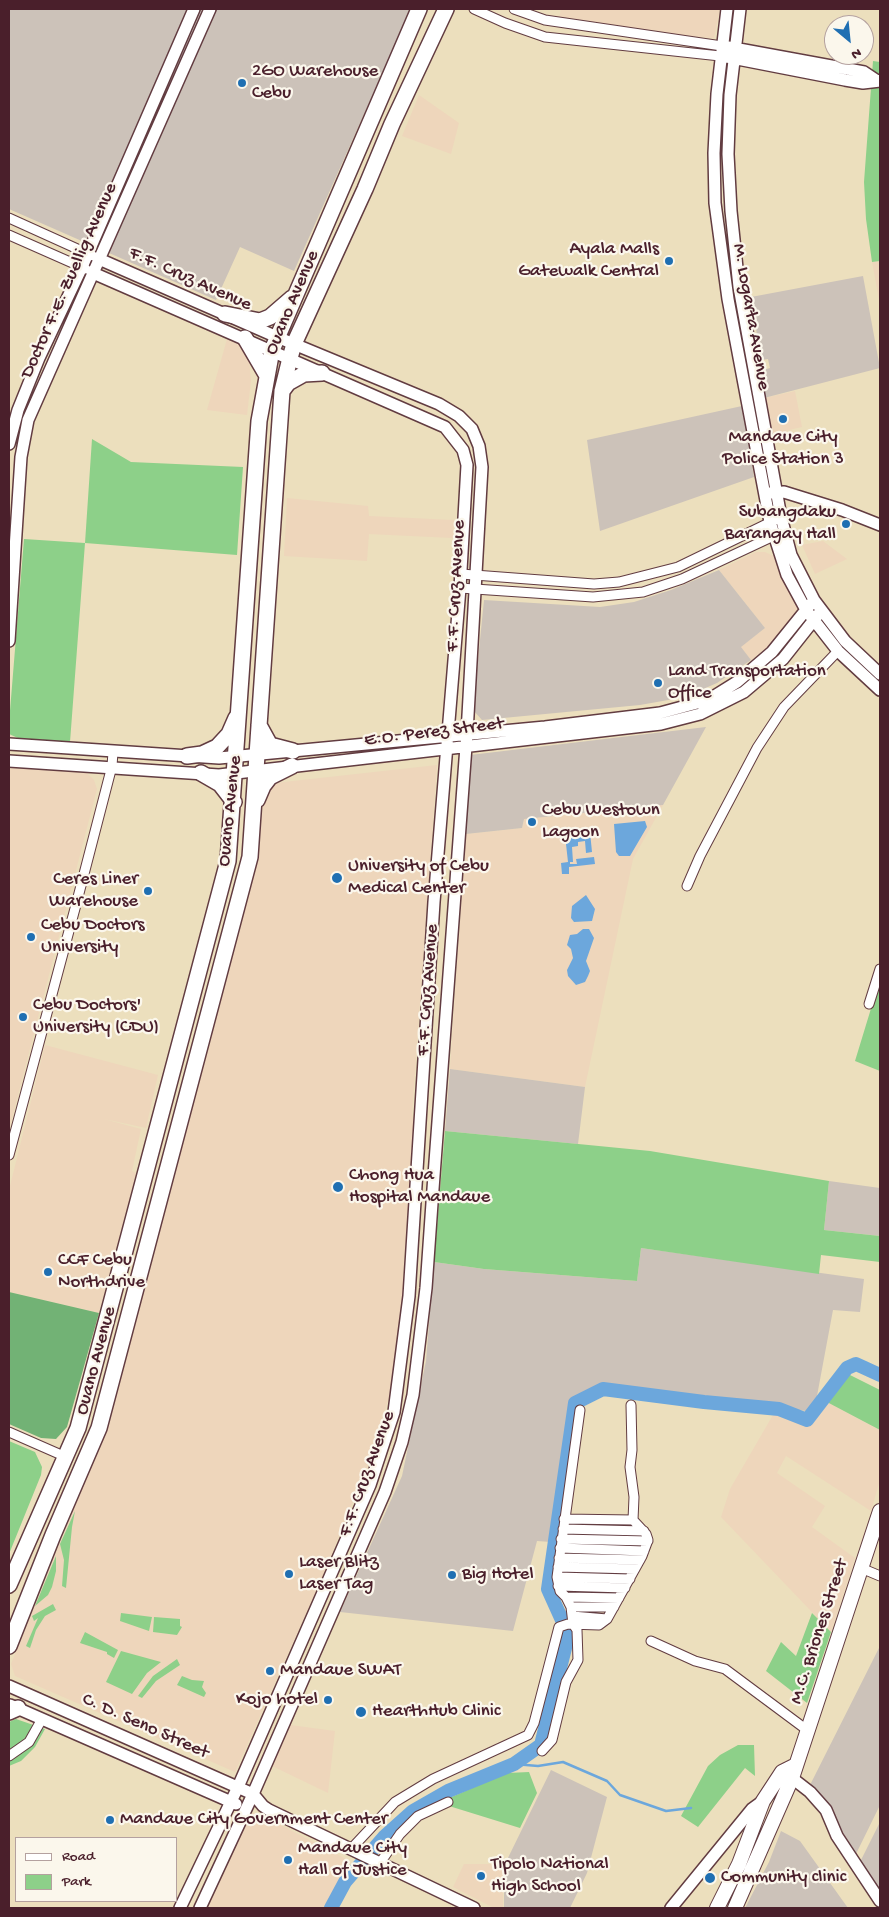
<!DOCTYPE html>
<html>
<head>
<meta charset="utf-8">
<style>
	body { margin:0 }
	#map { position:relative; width:889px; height:1917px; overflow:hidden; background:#ecdfbd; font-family:"Gochi Hand",sans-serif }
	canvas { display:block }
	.frame { position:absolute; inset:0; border:10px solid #4a1f2b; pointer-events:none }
	.legend { position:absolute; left:15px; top:1837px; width:162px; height:65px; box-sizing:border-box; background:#fbf7ec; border:1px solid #b4a19f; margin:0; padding:6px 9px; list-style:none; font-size:15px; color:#4a1f2b }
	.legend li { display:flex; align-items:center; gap:10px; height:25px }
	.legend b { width:25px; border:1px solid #b4a19f }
	.north { position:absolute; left:824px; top:15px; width:50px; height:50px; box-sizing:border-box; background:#fbf7ec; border:1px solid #b4a19f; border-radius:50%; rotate:152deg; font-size:14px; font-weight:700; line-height:20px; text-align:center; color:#4a1f2b }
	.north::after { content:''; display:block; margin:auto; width:18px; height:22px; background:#1f6fb2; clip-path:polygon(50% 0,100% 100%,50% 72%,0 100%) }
</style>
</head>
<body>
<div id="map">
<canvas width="889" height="1917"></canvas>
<div class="frame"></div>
<ul class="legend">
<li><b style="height:6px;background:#fff"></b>Road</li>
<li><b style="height:14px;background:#8dd089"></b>Park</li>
</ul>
<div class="north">N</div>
</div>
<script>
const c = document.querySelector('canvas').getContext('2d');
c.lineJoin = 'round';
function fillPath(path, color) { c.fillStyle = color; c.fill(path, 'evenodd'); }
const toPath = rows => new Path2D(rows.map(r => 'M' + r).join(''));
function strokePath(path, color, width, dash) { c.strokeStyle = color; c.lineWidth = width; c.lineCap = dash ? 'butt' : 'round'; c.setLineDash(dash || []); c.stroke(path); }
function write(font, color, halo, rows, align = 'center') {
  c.font = font + ' "Gochi Hand",sans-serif'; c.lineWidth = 4.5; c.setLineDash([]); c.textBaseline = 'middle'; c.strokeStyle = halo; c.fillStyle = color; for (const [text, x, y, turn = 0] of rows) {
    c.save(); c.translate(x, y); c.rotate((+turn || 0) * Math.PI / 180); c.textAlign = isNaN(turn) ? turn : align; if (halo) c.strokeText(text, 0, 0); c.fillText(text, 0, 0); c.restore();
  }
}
fillPath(toPath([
	[561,9,720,9,714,38,661,34,559,18],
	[419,95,459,123,451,154,402,136],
	[880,261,880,305,872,262],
	[227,339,241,345,249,359,251,381,247,415,207,410],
	[795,391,802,427,772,434,764,398],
	[287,498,368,506,369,516,454,520,453,538,369,534,367,561,284,556],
	[823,541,847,559,815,574,802,545],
	[756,552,765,552,776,557,799,607,775,641,751,660,740,647,765,628,719,570],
	[437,765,412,1114,415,1128,408,1239,404,1255,403,1291,395,1376,371,1458,320,1582,235,1772,15,1676,11,1664,106,1429,209,1047,256,856,266,784],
	[18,766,86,772,94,780,97,789,9,1130,9,769],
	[663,805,633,859,585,1087,450,1069,466,834,522,828,524,819],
	[45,1045,158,1075,146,1128,104,1119,141,1129,132,1171,136,1173,99,1313,9,1292,9,1190],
	[825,1401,880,1430,880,1480,871,1511,786,1456,777,1473,825,1506,812,1527,855,1558,831,1632,721,1517,730,1489,777,1408,810,1422],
	[290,1725,335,1731,328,1793,272,1766],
	[253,1813,271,1820,350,1861,325,1908,205,1908,248,1815],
	[464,1864,503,1864,503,1908,494,1908,453,1887]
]), '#eed6bb');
fillPath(toPath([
	[9,9,411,9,294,271,240,247,216,300,9,209],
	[863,276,880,368,764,398,763,370,770,368,768,359,761,360,751,297],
	[742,406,754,477,600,531,587,440],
	[719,570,765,628,741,647,751,660,717,683,685,697,640,705,482,720,473,710,484,600,600,607,634,602,671,590],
	[706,727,663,805,524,819,522,828,466,834,470,755],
	[450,1069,585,1087,578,1144,445,1131],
	[829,1181,880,1188,880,1236,824,1230],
	[641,1248,864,1279,860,1312,833,1310,814,1412,605,1386,575,1401,551,1542,537,1541,513,1631,340,1612,402,1476,426,1361,434,1262,484,1269,637,1281],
	[879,1648,880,1805,855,1856,809,1787],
	[551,1770,607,1797,587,1873,570,1908,504,1908,504,1866],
	[880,1822,880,1896,859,1864],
	[781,1831,800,1841,848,1908,745,1908,769,1862]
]), '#ccc2b9');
fillPath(toPath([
	[873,61,880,62,880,261,872,262,866,219,864,182],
	[92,439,131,462,243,467,237,555,85,543,70,742,18,738,9,734,9,723,24,539,85,543],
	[880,979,880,1071,855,1061],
	[445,1131,650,1151,829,1181,824,1230,880,1236,880,1262,821,1255,819,1274,641,1248,637,1281,484,1269,434,1262],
	[848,1374,880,1390,880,1430,825,1401],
	[9,1441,35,1452,42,1467,41,1475,9,1554],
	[75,1511,72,1527,66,1588,62,1586,64,1560,60,1544],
	[56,1556,56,1571,52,1587,48,1595,35,1606],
	[53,1604,56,1610,45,1616,36,1630,30,1648,26,1646,38,1618,34,1621,32,1616],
	[121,1613,152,1617,149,1631,120,1621],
	[812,1613,831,1632,807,1703,766,1671,781,1642,796,1656],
	[154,1617,180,1619,180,1626,182,1627,177,1635,153,1632],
	[85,1632,118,1650,114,1658,107,1654,107,1652,80,1643],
	[121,1651,161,1662,147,1673,132,1694,106,1682],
	[177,1659,180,1665,156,1681,142,1698,138,1696,153,1676],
	[182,1676,192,1680,204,1681,202,1687,206,1693,204,1697,177,1685],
	[16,1719,45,1729,35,1747,21,1761,9,1766,9,1722],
	[738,1745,754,1745,755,1776,745,1768,698,1827,681,1816,708,1766,720,1755],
	[529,1772,537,1793,520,1828,449,1806,447,1799,507,1773]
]), '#8dd089');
fillPath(toPath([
	[9,1292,99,1313,67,1427,56,1439,41,1438,9,1424]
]), '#72b275');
fillPath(toPath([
	[645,821,647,827,630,856,619,856,616,852,614,824],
	[590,832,592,852,586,853,585,841,578,842,578,846,572,847,573,862,570,862,570,864,577,864,576,859,594,857,595,864,569,867,569,874,562,874,561,863,568,862,565,835],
	[586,895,595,909,592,921,574,922,571,918,572,906],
	[583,929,589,929,594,938,586,961,590,971,588,976,585,982,576,985,568,976,567,970,573,958,571,949,567,945,570,935,577,934]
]), '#6ca7dc');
strokePath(toPath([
	[514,1764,538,1766,563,1762,607,1781,620,1795,666,1811,691,1808]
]), '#6ca7dc', 2.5);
strokePath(toPath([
	[331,1908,345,1882,384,1837,413,1811,448,1791,514,1764,541,1745,567,1640,562,1620,548,1589,575,1403,603,1389,704,1402,779,1409,807,1420,847,1368,856,1364,880,1375]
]), '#6ca7dc', 14);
const street = toPath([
	[474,9,505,23,545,37,720,56],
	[514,9,545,20,722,46],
	[9,218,93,256],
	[9,235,86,269],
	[461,574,594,584,619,582,678,567,775,520],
	[460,588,593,597,643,592,682,579,780,533],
	[687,886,700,856,757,748,784,707,838,651],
	[869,1004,880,969],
	[9,1155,77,901,112,766,113,752],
	[631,1405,632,1450,630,1467,634,1497,633,1520],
	[9,1432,66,1457],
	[563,1529,644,1531],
	[561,1539,648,1541],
	[560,1548,644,1551],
	[559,1558,640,1560],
	[558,1567,635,1569],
	[861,1568,880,1576],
	[557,1577,630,1579],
	[558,1586,625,1588],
	[566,1597,619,1598],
	[571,1607,614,1607],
	[572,1616,607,1619],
	[651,1641,695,1661,725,1669,807,1730],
	[542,1751,552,1740,566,1682,578,1660,577,1630,573,1624,571,1607,566,1597,560,1591,557,1577,580,1410],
	[9,1756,29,1742,42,1719],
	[351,1849,395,1802,433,1779,528,1735,534,1723,559,1627,568,1624,599,1625,607,1619,642,1556,648,1540,646,1534,633,1520,564,1519],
	[380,1863,400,1834,418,1816,448,1802]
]);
const secondary = toPath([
	[727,9,717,94,714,153,715,203,728,299,770,522,787,575,806,610,838,651,880,690],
	[740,9,730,95,728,154,731,211,739,287,781,517,791,555,814,600,845,641,880,674],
	[728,47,864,72,876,80],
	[727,57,845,80,863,83,880,81],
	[99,259,277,337,439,404,459,416,472,429,479,446,482,467,467,733,433,1189,426,1288,413,1395,402,1442,385,1492,253,1794,200,1908],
	[93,273,445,427,463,450,467,465,460,588,434,902,409,1296,394,1412,370,1485,238,1787,180,1908],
	[9,444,18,410,39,358,82,267,194,9],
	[770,493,784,492,842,510,880,525],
	[9,641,21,457,28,420,210,9],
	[9,744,219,758,545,727,660,713,697,703,713,697,737,682,772,652,814,600],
	[9,761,219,775,661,724,700,714,744,692,783,659,821,611],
	[9,1686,253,1794,263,1806,269,1810,474,1908],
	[10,1705,236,1804],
	[792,1778,810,1792,826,1810,837,1836,880,1901],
	[671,1908,752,1809,763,1801]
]);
const primary = toPath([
	[717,1908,739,1864,763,1801,782,1772,794,1766],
	[735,1908,792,1778,880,1511]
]);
const highway = toPath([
	[225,314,260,321,270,317,292,298],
	[245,338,266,374],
	[282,391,288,383,304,374,322,373],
	[259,725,270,745,293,751],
	[187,756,202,754,217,747,229,734,236,718],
	[201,773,220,784,234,802],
	[257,800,263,786,270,777,292,766],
	[9,1585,78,1428,228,861,259,421,272,350,419,9],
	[9,1646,53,1535,99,1428,250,857,282,391,290,358,294,344,365,189,392,124,446,9],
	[9,1712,18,1708]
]);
strokePath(street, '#623c41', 11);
strokePath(secondary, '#623c41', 14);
strokePath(primary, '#623c41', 16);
strokePath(highway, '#623c41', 18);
strokePath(street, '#fff', 9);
strokePath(secondary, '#fff', 11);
strokePath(primary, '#fff', 14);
strokePath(highway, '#fff', 15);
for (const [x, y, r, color] of [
	[242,83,5,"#1f6fb2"],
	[669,261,5,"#1f6fb2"],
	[783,419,5,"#1f6fb2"],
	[846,524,5,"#1f6fb2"],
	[658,683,5,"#1f6fb2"],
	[532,822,5,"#1f6fb2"],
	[337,878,6,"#1f6fb2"],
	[148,891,5,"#1f6fb2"],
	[31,937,5,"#1f6fb2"],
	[23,1017,5,"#1f6fb2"],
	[338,1187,6,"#1f6fb2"],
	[48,1272,5,"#1f6fb2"],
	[289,1574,5,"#1f6fb2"],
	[452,1575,5,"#1f6fb2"],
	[270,1671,5,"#1f6fb2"],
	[328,1700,5,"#1f6fb2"],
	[361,1712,6,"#1f6fb2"],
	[110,1820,5,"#1f6fb2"],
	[288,1860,5,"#1f6fb2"],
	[481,1876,5,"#1f6fb2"],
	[710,1878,6,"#1f6fb2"]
]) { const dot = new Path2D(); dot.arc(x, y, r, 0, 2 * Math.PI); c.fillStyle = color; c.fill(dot); strokePath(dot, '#fbf7ec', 2); }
write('19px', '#4a1f2b', '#fbf7ec', [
	["2GO Warehouse",252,72],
	["Cebu",252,94],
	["Ayala Malls",659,250,"right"],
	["Gatewalk Central",659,272,"right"],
	["Mandaue City",783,438,"center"],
	["Police Station 3",783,460,"center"],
	["Subangdaku",836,513,"right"],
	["Barangay Hall",836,535,"right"],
	["Land Transportation",668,672],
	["Office",668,694],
	["Cebu Westown",542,811],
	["Lagoon",542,833],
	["University of Cebu",348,867],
	["Medical Center",348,889],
	["Ceres Liner",138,880,"right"],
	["Warehouse",138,902,"right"],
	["Cebu Doctors",41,926],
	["University",41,948],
	["Cebu Doctors'",33,1006],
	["University (CDU)",33,1028],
	["Chong Hua",349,1176],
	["Hospital Mandaue",349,1198],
	["CCF Cebu",58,1261],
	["Northdrive",58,1283],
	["Laser Blitz",299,1563],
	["Laser Tag",299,1585],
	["Big Hotel",462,1575],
	["Mandaue SWAT",280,1671],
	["Kojo hotel",318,1700,"right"],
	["HearthHub Clinic",372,1712],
	["Mandaue City Government Center",120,1820],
	["Mandaue City",298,1849],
	["Hall of Justice",298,1871],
	["Tipolo National",491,1865],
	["High School",491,1887],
	["Community clinic",721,1878]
], 'left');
write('19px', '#4a1f2b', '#fbf7ec', [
	["F.F. Cruz Avenue",190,280,24],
	["Doctor F.E. Zuellig Avenue",70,281,-66],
	["Ouano Avenue",293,303,-67],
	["M. Logarta Avenue",750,317,80],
	["F.F. Cruz Avenue",457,586,-87],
	["E.O. Perez Street",434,733,-7],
	["Ouano Avenue",231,811,-84],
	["F.F. Cruz Avenue",429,990,-86],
	["Ouano Avenue",97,1361,-75],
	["F.F. Cruz Avenue",368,1474,-70],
	["M.C. Briones Street",820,1632,-72],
	["C. D. Seno Street",145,1727,24]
]);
</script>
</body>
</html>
